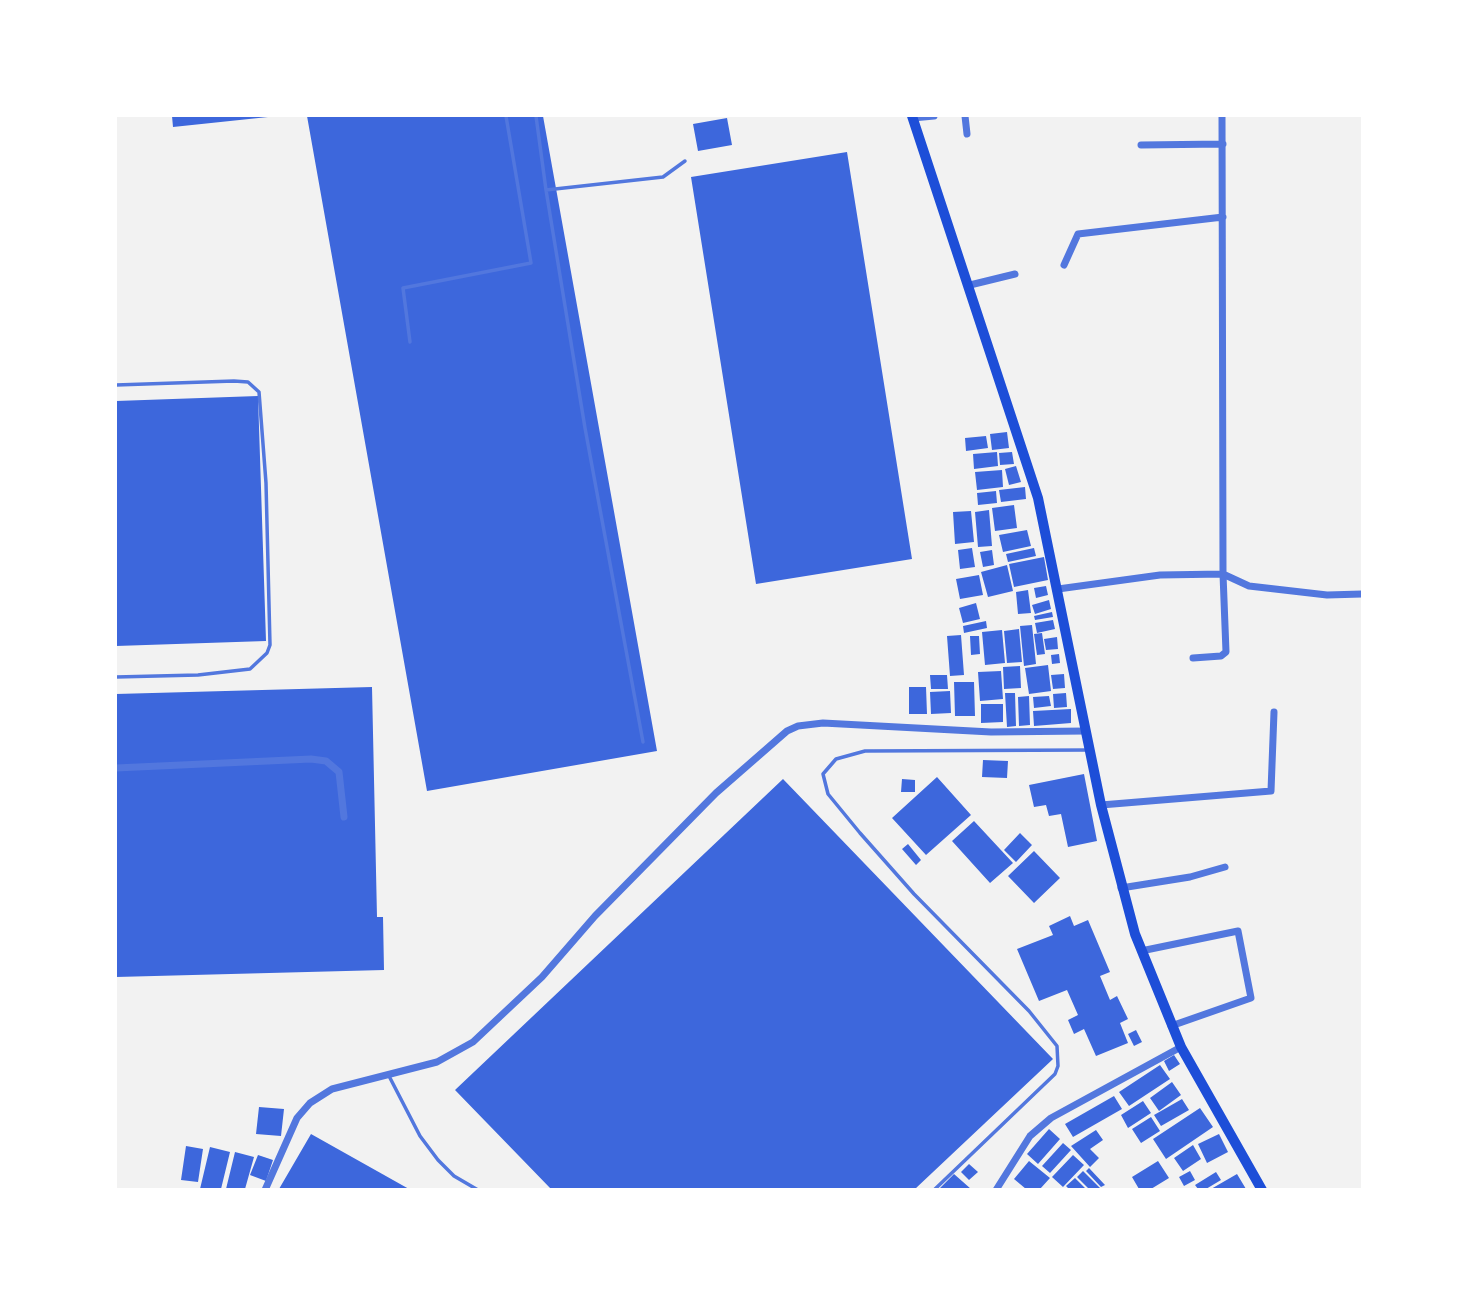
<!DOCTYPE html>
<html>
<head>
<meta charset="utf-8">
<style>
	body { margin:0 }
	#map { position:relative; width:1478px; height:1305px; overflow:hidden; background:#f2f2f2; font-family:"Golos Text",sans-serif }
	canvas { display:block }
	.frame { position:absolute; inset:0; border:117px solid #fff; pointer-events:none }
</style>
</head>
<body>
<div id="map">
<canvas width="1478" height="1305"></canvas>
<div class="frame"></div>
</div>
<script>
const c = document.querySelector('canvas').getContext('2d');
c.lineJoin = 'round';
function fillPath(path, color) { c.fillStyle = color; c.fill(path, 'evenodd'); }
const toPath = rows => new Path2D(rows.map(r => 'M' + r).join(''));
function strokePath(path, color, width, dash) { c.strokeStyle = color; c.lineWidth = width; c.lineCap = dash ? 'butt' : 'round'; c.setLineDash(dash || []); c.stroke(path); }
fillPath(toPath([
	[172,116,268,116,268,117,173,127],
	[307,116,543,116,657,751,427,791],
	[727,118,732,145,698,151,693,124],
	[847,152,912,559,756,584,691,177],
	[258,396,266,641,116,646,116,401],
	[1007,432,1009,448,992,450,990,434],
	[986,436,988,448,966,451,965,438],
	[997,452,998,466,974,469,973,454],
	[1012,452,1014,464,1000,465,999,453],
	[1016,466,1021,482,1009,485,1005,469],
	[1002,470,1003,487,977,490,975,472],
	[1025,487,1026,499,1001,502,999,490],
	[996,491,997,503,978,505,977,493],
	[1014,505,1017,528,995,531,992,508],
	[989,510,992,546,978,547,975,512],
	[971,511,974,542,955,544,953,512],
	[1027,530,1031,546,1003,552,999,535],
	[972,548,975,567,960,569,958,550],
	[1034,548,1036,556,1008,562,1006,554],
	[992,550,994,565,983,567,980,552],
	[1044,557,1048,580,1014,587,1009,564],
	[1007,565,1013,591,988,597,981,572],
	[979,575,983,595,960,599,956,579],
	[1046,586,1048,595,1036,598,1034,588],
	[1028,590,1031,613,1018,614,1016,592],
	[1049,600,1051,609,1035,614,1032,605],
	[976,603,980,619,963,623,959,608],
	[1052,612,1053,617,1035,620,1034,616],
	[1053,620,1055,629,1037,633,1035,623],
	[986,621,987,628,964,633,963,626],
	[1032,625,1036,664,1024,666,1020,626],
	[1019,629,1022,662,1007,663,1004,631],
	[1002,630,1005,663,985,665,982,632],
	[1042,633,1045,654,1037,655,1034,634],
	[961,635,964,675,950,676,947,636],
	[970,636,979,636,980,654,971,655],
	[1057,637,1058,649,1046,650,1044,639],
	[1059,654,1060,663,1052,664,1051,655],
	[1048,665,1051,691,1029,694,1025,668],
	[1020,666,1021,688,1004,689,1003,667],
	[1001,671,1003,699,980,701,978,672],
	[1064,674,1065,688,1053,689,1051,675],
	[930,675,947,675,948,689,931,689],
	[954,682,974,682,975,716,955,716],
	[372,687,377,917,383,917,384,970,116,977,116,694],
	[909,687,926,687,927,714,909,714],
	[950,691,951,713,931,714,930,692],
	[1005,693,1015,693,1016,726,1007,727],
	[1066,693,1067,707,1054,708,1053,694],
	[1029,696,1030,725,1019,726,1018,697],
	[1049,696,1051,706,1034,708,1033,697],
	[981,704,1003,704,1003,722,981,723],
	[1071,709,1071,723,1034,726,1033,711],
	[983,760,1008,761,1007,778,982,777],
	[1084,774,1097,841,1068,847,1061,814,1049,816,1046,805,1034,807,1029,785],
	[937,777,971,815,926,855,892,818],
	[783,779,1053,1059,915,1189,551,1189,455,1090],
	[902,779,915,780,915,792,901,792],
	[974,821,1013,863,990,883,952,841],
	[1020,833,1032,845,1016,862,1004,850],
	[908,844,921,860,916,865,902,849],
	[1034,851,1060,878,1034,903,1008,876],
	[1070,916,1074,926,1088,920,1110,972,1100,976,1110,1000,1117,996,1128,1019,1120,1023,1128,1043,1096,1056,1084,1029,1074,1034,1068,1020,1078,1015,1067,990,1039,1001,1017,949,1053,935,1049,926],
	[1136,1030,1142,1042,1134,1046,1128,1034],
	[1174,1055,1180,1064,1169,1071,1164,1061],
	[1160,1065,1170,1079,1129,1106,1119,1092],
	[1172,1082,1181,1095,1159,1111,1150,1098],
	[1114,1096,1122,1109,1073,1137,1065,1124],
	[1182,1099,1189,1110,1161,1126,1154,1115],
	[1143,1101,1151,1113,1128,1128,1121,1115],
	[259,1107,284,1109,281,1136,256,1134],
	[1200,1108,1213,1127,1166,1159,1153,1139],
	[1151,1117,1160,1131,1141,1143,1132,1129],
	[1049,1129,1060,1139,1038,1164,1027,1154],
	[1096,1130,1103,1140,1090,1149,1099,1158,1090,1167,1071,1146],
	[311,1134,409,1189,279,1189],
	[1219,1134,1228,1152,1207,1163,1198,1144],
	[1063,1143,1071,1150,1050,1173,1042,1166],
	[1193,1145,1201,1159,1183,1171,1174,1158],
	[186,1146,203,1149,198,1182,181,1180],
	[210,1147,230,1152,221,1189,200,1189],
	[235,1152,254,1157,245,1189,226,1189],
	[258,1155,273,1160,266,1181,250,1175],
	[1073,1155,1084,1165,1063,1187,1052,1177],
	[1029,1161,1050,1178,1040,1189,1026,1189,1014,1179],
	[1158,1161,1169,1178,1151,1189,1139,1189,1132,1177],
	[969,1164,978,1172,969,1180,961,1172],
	[1089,1168,1105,1185,1101,1187,1086,1171],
	[1083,1171,1101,1189,1089,1189,1077,1177],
	[1190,1171,1195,1180,1184,1186,1179,1177],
	[1216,1172,1221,1180,1206,1189,1198,1189,1195,1185],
	[954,1174,971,1189,939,1189],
	[1237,1174,1246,1189,1211,1189],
	[1075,1178,1086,1189,1069,1189,1066,1186]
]), '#3d67dc');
strokePath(toPath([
	[536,116,546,190,663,177,685,161],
	[546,190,585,428,643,742],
	[410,342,403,288,531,263,506,116],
	[116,385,234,381,248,382,259,392,266,483,270,645,267,653,250,669,198,675,116,677],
	[389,1076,420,1136,438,1160,454,1176,478,1190],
	[934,1190,1055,1074,1058,1066,1057,1046,1029,1011,914,894,860,833,828,794,823,774,836,759,865,751,1089,750]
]), '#5277de', 3.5);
strokePath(toPath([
	[965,116,967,134],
	[913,118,934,116],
	[1141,145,1223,144],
	[1064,265,1078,234,1223,217],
	[970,285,1015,274],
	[1223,574,1249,586,1327,595,1362,594],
	[1058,589,1160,575,1223,574,1222,116],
	[1193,658,1221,656,1226,652,1223,574],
	[116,768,311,759,326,761,339,772,344,817],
	[1101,805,1271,791,1274,712],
	[1121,888,1190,877,1225,867],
	[1141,951,1238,931,1251,998,1171,1026],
	[265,1190,297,1118,310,1103,332,1089,437,1062,473,1042,542,977,595,916,716,793,787,731,798,726,823,723,991,732,1086,731],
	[996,1190,1030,1136,1051,1118,1181,1047]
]), '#5277de', 7);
strokePath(toPath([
	[912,116,1038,498,1101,805,1135,934,1181,1047,1262,1190]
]), '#1d4ed8', 10);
</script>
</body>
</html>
